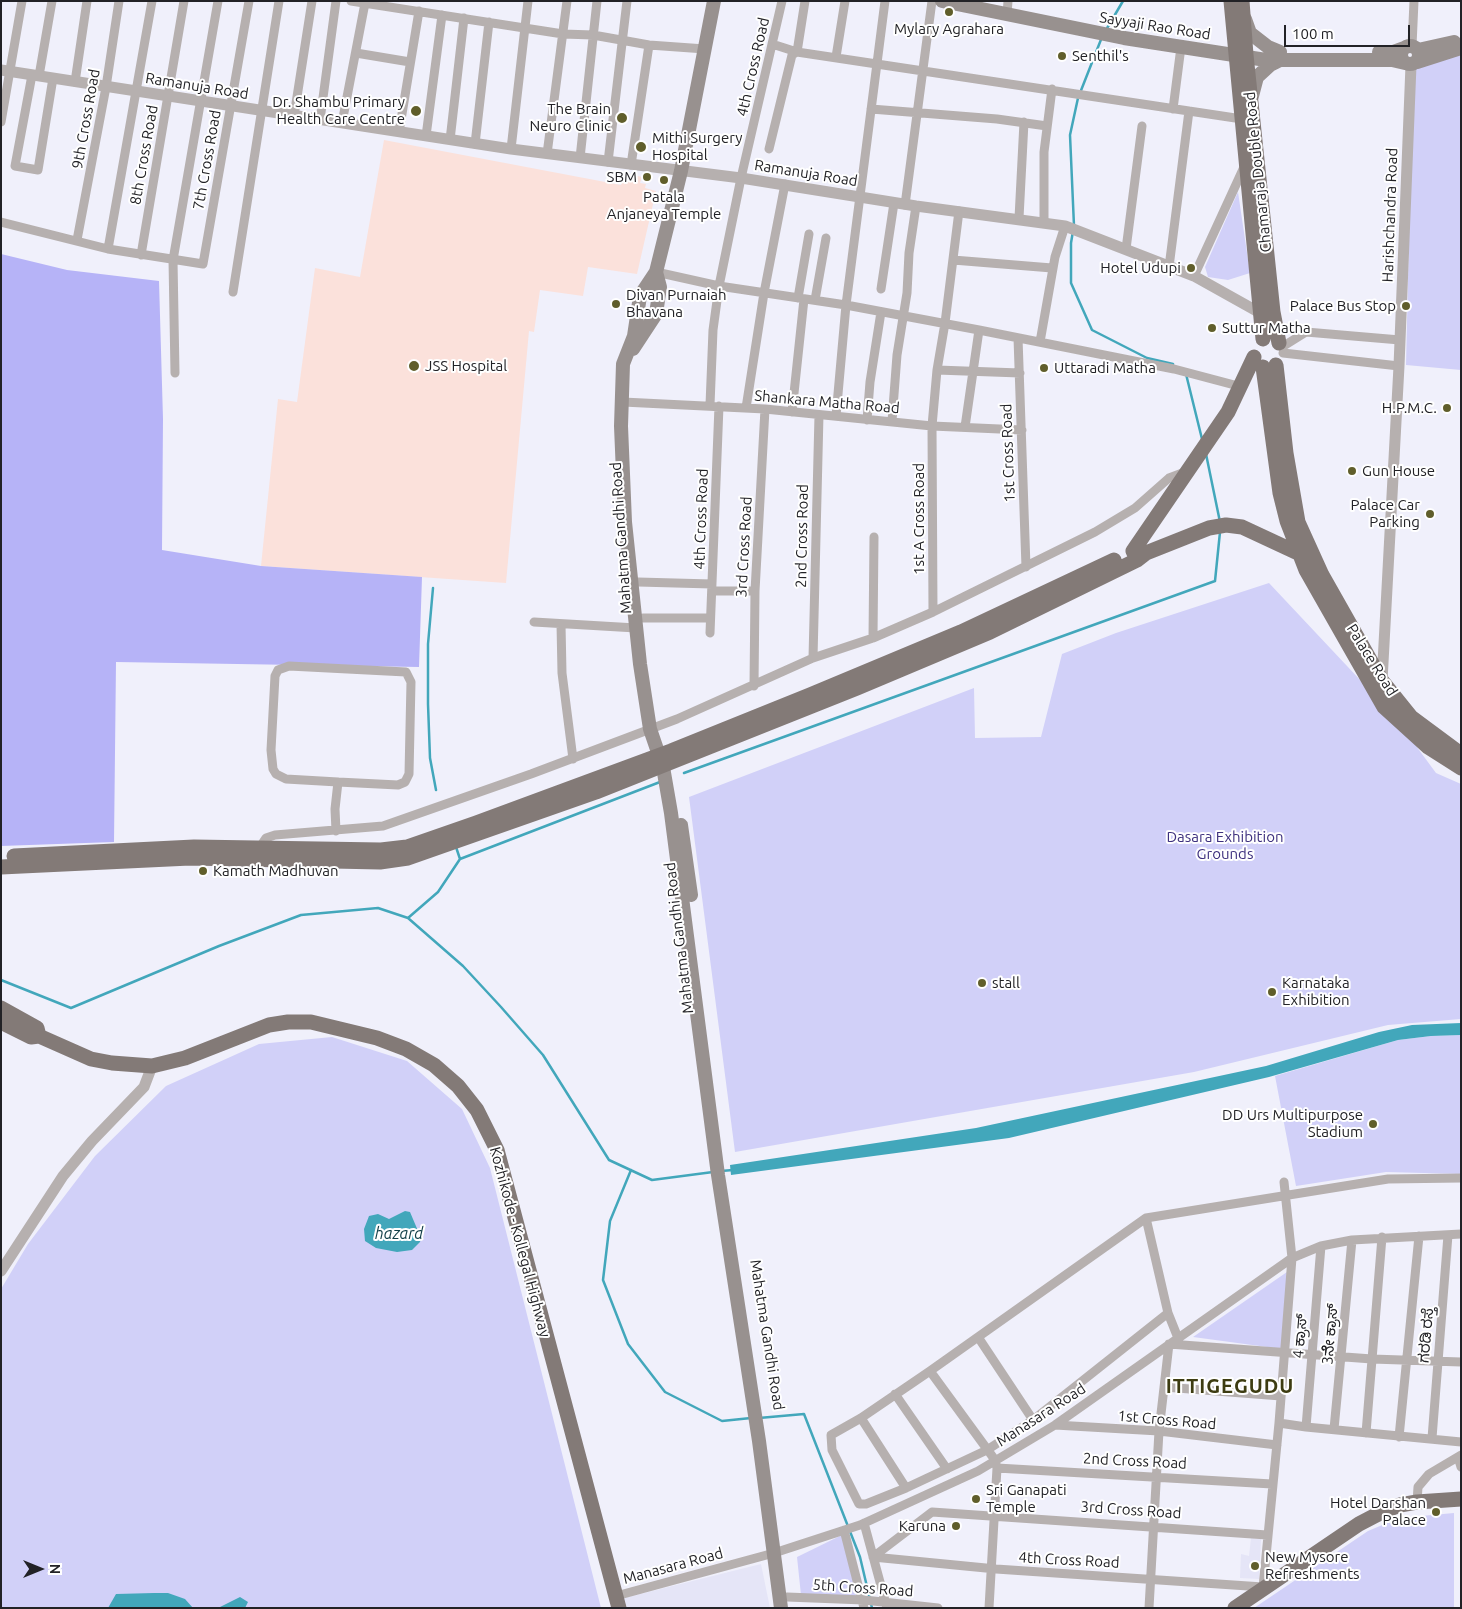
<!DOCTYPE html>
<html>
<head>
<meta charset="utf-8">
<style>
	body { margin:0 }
	#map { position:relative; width:1462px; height:1609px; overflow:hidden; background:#f0f0fb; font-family:Ubuntu,sans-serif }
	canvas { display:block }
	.frame { position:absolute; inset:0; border:2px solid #222226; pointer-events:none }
	.north { position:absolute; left:15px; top:1544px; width:50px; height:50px; -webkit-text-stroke:4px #fff; paint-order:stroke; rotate:90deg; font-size:14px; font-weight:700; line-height:20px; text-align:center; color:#222226 }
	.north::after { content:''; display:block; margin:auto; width:18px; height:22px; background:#222226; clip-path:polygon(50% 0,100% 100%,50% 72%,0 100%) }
	.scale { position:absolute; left:1284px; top:25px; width:126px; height:22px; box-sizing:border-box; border:2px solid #222226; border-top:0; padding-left:6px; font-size:15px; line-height:18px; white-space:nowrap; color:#222226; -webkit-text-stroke:4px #fff; paint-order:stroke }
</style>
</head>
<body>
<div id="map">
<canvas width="1462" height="1609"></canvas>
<div class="frame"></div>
<div class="north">N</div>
<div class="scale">100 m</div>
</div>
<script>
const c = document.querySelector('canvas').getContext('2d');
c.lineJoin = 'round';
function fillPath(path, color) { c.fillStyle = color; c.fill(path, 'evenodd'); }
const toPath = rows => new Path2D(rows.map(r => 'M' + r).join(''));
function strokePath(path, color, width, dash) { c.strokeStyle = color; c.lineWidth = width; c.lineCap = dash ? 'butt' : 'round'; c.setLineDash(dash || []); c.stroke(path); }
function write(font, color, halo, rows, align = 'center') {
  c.font = font + ' Ubuntu,"Noto Sans Kannada",sans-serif'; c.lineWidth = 4; c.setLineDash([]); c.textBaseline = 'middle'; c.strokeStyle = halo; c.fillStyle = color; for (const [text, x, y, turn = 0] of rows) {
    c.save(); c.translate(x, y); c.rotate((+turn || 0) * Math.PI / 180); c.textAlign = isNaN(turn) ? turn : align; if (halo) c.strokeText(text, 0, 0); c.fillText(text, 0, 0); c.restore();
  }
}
fillPath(toPath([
	[1251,1538,1261,1539,1259,1579,1240,1578,1241,1554,1249,1556],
	[761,1564,770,1608,627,1608,624,1598]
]), '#e5e5f7');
fillPath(toPath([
	[384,140,621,185,625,173,642,177,640,183,646,184,645,188,656,191,637,274,588,267,583,296,540,290,534,332,529,331,506,583,261,566,278,399,297,402,315,268,360,277]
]), '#fbe1db');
fillPath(toPath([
	[1461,47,1461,370,1406,365,1413,64],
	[1238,192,1250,273,1228,280,1208,277,1205,267],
	[1269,583,1394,716,1436,773,1461,784,1461,1019,1388,1025,1194,1072,735,1152,689,797,974,688,975,738,1041,737,1062,654,1116,633],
	[1461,1035,1461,1174,1386,1172,1296,1186,1275,1076,1398,1040,1431,1036],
	[332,1037,407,1061,462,1109,490,1168,601,1608,1,1608,1,1289,28,1244,95,1156,166,1086,259,1044],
	[1287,1272,1282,1349,1193,1337],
	[1454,1513,1454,1608,1254,1608,1368,1531,1399,1518],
	[842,1535,858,1598,801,1595,797,1557]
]), '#d1d0f8');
fillPath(toPath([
	[1,254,67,270,159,281,163,419,162,550,261,566,422,577,419,667,116,662,114,842,1,846]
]), '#b6b3f7');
fillPath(toPath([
	[1461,1023,1461,1035,1431,1036,1398,1040,1269,1077,1009,1138,731,1175,730,1165,976,1128,1266,1066,1379,1032,1412,1025],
	[405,1211,410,1212,421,1238,420,1242,412,1250,397,1252,376,1248,365,1241,364,1229,369,1216,378,1214,389,1219],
	[154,1593,168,1593,185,1599,193,1608,108,1608,116,1594],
	[240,1597,248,1602,245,1608,218,1608]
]), '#42a7bb');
strokePath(toPath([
	[1106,30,1123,1],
	[1080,93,1102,37],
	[1074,226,1070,135,1078,98],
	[1073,231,1071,243,1071,283,1092,330,1147,358,1173,364],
	[1186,374,1202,439],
	[1206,454,1220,522],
	[433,588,428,644,428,704,430,758,436,790],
	[684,773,1215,581,1220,532],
	[456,847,460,859],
	[408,918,438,892,460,859,660,782],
	[1,980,71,1008,219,946,301,915,378,908,408,918,463,966,501,1007,543,1055,609,1160,652,1180,713,1172],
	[631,1170,610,1221,603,1280,628,1344,665,1392,722,1421,751,1418],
	[721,1171,733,1170],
	[759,1418,804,1414,860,1557,872,1608]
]), '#42a7bb', 2.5);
strokePath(toPath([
	[351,1,563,34,593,35,649,45,705,49],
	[1007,15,1008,1],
	[772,44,797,52,1242,119],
	[1412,46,1414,1],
	[356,53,410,62],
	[836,57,845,1],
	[32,75,15,166,38,170,53,78],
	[39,76,52,1],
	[75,82,87,1],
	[871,109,997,119,1047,126],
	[1173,109,1181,47],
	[294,116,312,1],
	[320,120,336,1],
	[1,122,22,1],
	[342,123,365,3],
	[399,132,419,11],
	[426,136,442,15],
	[450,140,464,18],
	[475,144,489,22],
	[511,149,528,1],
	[769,149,792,55,797,52,805,1],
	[547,154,567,1],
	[580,158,597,1],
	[608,162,627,1],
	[631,165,649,45],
	[905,205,932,1],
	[1019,218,1024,122],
	[1,222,108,249,203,264,249,1],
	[1044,222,1044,152,1052,89],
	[77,240,106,87,119,1],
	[108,249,152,1],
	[1126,249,1142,126],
	[141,255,184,1],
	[953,260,1052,268],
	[1169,267,1189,111],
	[656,272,719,286,846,305,979,330,1174,369,1242,387],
	[1194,276,1245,165],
	[881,289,894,203],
	[233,292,279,1],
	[798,298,809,234],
	[815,300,826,238],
	[1018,338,1026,567],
	[1040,342,1055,257,1065,226],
	[1282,347,1306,332,1400,340],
	[1283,353,1399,366],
	[937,370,1020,373],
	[175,373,173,260,218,1],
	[623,402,765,409,932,426,1022,430],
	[710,405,713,330,719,286,741,178,782,1],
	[746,408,764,293,785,184],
	[792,412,804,299],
	[836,416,846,305,885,1],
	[867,420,870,382,881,312],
	[892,421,897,355,907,293,909,253,916,206],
	[965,427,979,330],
	[638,582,712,584],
	[712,591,755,591],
	[933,612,932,426,937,370,945,323,959,211],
	[643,618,710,618],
	[534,622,636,628],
	[561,624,562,673,573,759],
	[710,633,719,406],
	[873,638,874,537],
	[813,658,819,415],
	[289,666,406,672,411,682,409,774,405,782,398,785,338,782,286,779,276,774,273,769,271,750,275,676,278,670,289,666],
	[754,686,755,591,765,409],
	[336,831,335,809,338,782],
	[260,847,266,838,275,835,383,826,531,774,677,719,813,658,873,638,933,612,1095,532,1135,508,1169,478,1185,472],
	[1146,1218,1168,1313,1178,1338],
	[1168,1313,1033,1420,987,1450,906,1488,866,1504,859,1504,832,1450,831,1435,861,1418,930,1371,1146,1218,1388,1179,1461,1178],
	[978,1337,1033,1420],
	[930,1371,995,1460,997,1468,989,1608],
	[1164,1387,1281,1396],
	[895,1394,947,1469],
	[861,1418,906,1488],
	[1279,1423,1306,1427,1461,1442],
	[1055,1425,1159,1431,1277,1445],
	[1306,1427,1321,1246],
	[1334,1429,1352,1240],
	[1366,1433,1382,1237],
	[1399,1437,1419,1236],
	[1432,1438,1448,1235],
	[1458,1457,1461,1467],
	[997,1468,1272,1484],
	[1417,1502,1418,1487,1429,1474,1461,1455],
	[864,1523,887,1608],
	[844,1530,864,1608],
	[873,1557,996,1569,1263,1587,1279,1423,1292,1258,1284,1182],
	[873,1557,932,1512,1267,1535],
	[616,1596,774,1553,860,1525,978,1471,1055,1425,1292,1258,1321,1246,1352,1240,1461,1234],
	[787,1597,864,1600,938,1608],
	[1149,1608,1159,1431,1169,1344,1372,1359,1461,1362]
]), '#b6b0af', 9);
strokePath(toPath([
	[1,70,511,149,741,178,916,206,1065,226,1194,276,1262,314],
	[1382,681,1399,366,1411,65],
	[1,1271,63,1176,92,1141,144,1087,152,1066]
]), '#b6b0af', 11);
strokePath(toPath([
	[714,1,681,171,656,272,640,296,634,336,623,364,621,426,625,522,640,664,650,729,663,767,671,813,718,1175,759,1441,781,1608],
	[942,1,1124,38,1266,60,1392,60,1405,63],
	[1245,19,1250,33,1268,47,1280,52],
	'1401 55a9 9 0 1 1 18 0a9 9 0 1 1-18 0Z',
	[1418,50,1454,42],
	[1379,52,1393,52,1404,48],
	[1417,62,1461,48],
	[1252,96,1257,77,1270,65,1280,60],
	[633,349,656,314,660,287,656,272],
	[681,825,691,895]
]), '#98918f', 14);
strokePath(toPath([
	[1231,1,1263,339],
	[1242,1,1246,55,1273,312,1279,343],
	[1276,365,1286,453,1298,522,1322,575,1382,681,1411,717,1461,754],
	[1263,367,1280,493,1287,521,1306,570,1384,707,1428,747,1461,768],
	[1137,560,1133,551,1228,412,1254,357],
	[14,856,194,847,381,850,407,847,476,823,671,751,810,695,961,632,1114,560],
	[1,867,190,858,380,862,408,858,596,792,857,688,990,632,1137,560,1146,553,1209,528,1226,525,1242,527,1300,554],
	[1,1008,37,1028,39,1036],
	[1,1022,31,1037,39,1036,91,1059,112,1063,152,1066,185,1058,269,1025,288,1022,311,1022,377,1038,406,1049,434,1065,458,1086,477,1110,497,1150,619,1608],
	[1235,1608,1359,1524,1382,1512,1400,1505,1417,1502,1461,1499]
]), '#837a77', 15);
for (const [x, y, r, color] of [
	[949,12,5,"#605e2b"],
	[1062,56,5,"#605e2b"],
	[416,111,6,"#605e2b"],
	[622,118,6,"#605e2b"],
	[641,147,6,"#605e2b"],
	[647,177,5,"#605e2b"],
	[664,180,5,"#605e2b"],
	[1191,268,5,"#605e2b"],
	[616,304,5,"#605e2b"],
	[1406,306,5,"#605e2b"],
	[1212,328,5,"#605e2b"],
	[414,366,6,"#605e2b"],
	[1044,368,5,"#605e2b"],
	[1447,408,5,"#605e2b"],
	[1352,471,5,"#605e2b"],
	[1430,514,5,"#605e2b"],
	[203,871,5,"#605e2b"],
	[982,983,5,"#605e2b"],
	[1272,992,5,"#605e2b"],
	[1373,1124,5,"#605e2b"],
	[976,1499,5,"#605e2b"],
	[1436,1512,5,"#605e2b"],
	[956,1526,5,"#605e2b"],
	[1255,1566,5,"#605e2b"]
]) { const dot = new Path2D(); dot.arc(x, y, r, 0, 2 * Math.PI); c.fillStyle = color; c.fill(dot); strokePath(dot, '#fff', 2); }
write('15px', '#222226', '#fff', [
	["Sayyaji Rao Road",1155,26,9],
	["4th Cross Road",753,67,-77],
	["Ramanuja Road",197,86,9],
	["9th Cross Road",86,119,-80],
	["8th Cross Road",144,155,-80],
	["7th Cross Road",207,160,-80],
	["Chamaraja Double Road",1258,172,-96],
	["Ramanuja Road",806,173,9],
	["Harishchandra Road",1390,215,-88],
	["Shankara Matha Road",827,402,5],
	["1st Cross Road",1008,453,-92],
	["4th Cross Road",701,519,-88],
	["1st A Cross Road",919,519,-90],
	["2nd Cross Road",802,536,-89],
	["Mahatma Gandhi Road",621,538,-94],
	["3rd Cross Road",744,547,-87],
	["Palace Road",1372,660,58],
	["Mahatma Gandhi Road",679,938,-97],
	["Kozhikode - Kollegal Highway",520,1242,75],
	["3ನೆೇ ಕ್ರಾಸ್",1330,1334,-85],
	["Mahatma Gandhi Road",767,1335,81],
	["ಗರಡಿ ರಸ್ತೆ",1426,1335,-85],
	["4 ಕ್ರಾಸ್",1300,1336,-85],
	["Manasara Road",1041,1415,-33],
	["1st Cross Road",1167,1420,5],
	["2nd Cross Road",1135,1461,3],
	["3rd Cross Road",1131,1510,4],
	["4th Cross Road",1069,1560,3],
	["Manasara Road",673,1566,-15],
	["5th Cross Road",863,1588,4]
]);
write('15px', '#222226', '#fff', [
	["Mylary Agrahara",949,29,"center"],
	["Senthil's",1072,56],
	["Dr. Shambu Primary",405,102,"right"],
	["Health Care Centre",405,119,"right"],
	["The Brain",611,109,"right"],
	["Neuro Clinic",611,126,"right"],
	["Mithi Surgery",652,138],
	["Hospital",652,155],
	["SBM",637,177,"right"],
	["Patala",664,197,"center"],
	["Anjaneya Temple",664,214,"center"],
	["Hotel Udupi",1181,268,"right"],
	["Divan Purnaiah",626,295],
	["Bhavana",626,312],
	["Palace Bus Stop",1396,306,"right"],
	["Suttur Matha",1222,328],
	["JSS Hospital",425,366],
	["Uttaradi Matha",1054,368],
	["H.P.M.C.",1437,408,"right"],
	["Gun House",1362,471],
	["Palace Car",1420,505,"right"],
	["Parking",1420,522,"right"],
	["Kamath Madhuvan",213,871],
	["stall",992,983],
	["Karnataka",1282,983],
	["Exhibition",1282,1000],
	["DD Urs Multipurpose",1363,1115,"right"],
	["Stadium",1363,1132,"right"],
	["Sri Ganapati",986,1490],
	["Temple",986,1507],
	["Hotel Darshan",1426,1503,"right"],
	["Palace",1426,1520,"right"],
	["Karuna",946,1526,"right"],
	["New Mysore",1265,1557],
	["Refreshments",1265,1574]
], 'left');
write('15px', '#3d307e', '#fff', [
	["Dasara Exhibition",1225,837],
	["Grounds",1225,854]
]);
write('italic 16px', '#103e47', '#fff', [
	["hazard",399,1234]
]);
c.letterSpacing = '1px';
write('bold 20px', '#3d3c12', '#fff', [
	["ITTIGEGUDU",1230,1386]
]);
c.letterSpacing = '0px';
</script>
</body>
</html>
